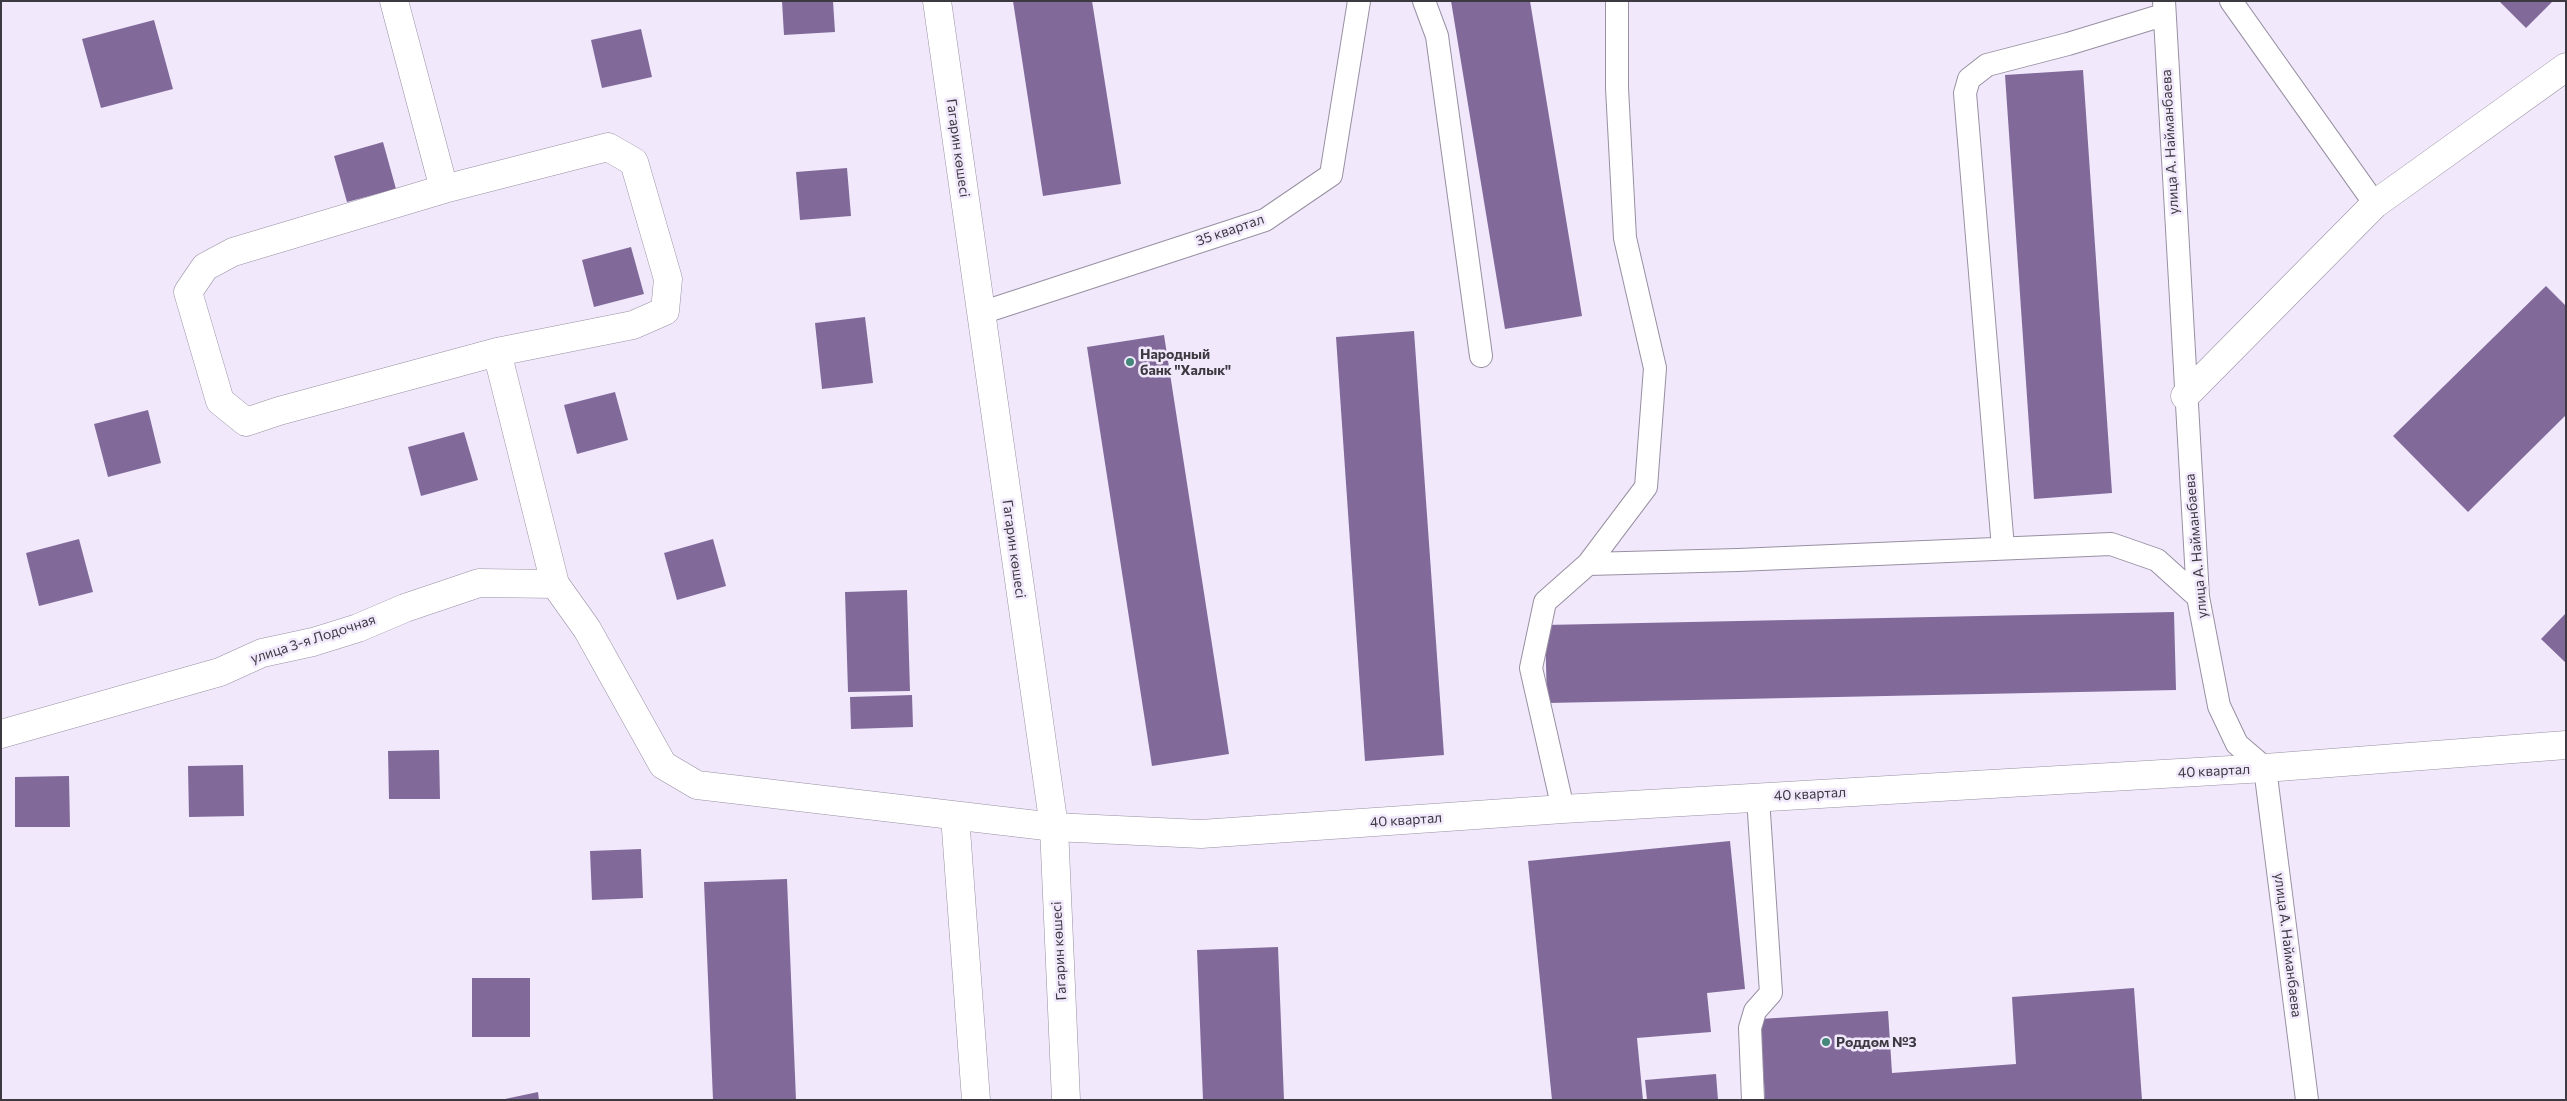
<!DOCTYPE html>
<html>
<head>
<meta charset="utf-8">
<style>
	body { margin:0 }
	#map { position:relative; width:2567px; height:1101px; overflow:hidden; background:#f1e8fc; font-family:Commissioner,sans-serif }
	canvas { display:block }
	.frame { position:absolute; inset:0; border:2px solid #3d3941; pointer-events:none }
</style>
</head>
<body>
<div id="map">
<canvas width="2567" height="1101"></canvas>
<div class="frame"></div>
</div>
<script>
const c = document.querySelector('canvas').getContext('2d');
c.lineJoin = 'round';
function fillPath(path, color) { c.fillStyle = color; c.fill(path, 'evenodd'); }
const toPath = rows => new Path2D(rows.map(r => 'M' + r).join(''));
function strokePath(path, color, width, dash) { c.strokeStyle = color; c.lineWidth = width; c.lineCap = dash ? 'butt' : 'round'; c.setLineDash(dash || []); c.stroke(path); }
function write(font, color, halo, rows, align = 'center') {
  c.font = font + ' Commissioner,sans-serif'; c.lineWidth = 5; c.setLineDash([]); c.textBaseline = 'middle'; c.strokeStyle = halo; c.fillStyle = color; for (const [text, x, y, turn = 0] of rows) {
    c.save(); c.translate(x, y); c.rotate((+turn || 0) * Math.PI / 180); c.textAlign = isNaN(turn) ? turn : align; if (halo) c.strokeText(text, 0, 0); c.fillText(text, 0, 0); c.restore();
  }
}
fillPath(toPath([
	[782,1,833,1,835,32,784,35],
	[1013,1,1092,1,1121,184,1043,196],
	[1451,1,1530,1,1582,316,1505,329],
	[2499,1,2553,1,2526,28],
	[154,20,173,89,101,108,82,39],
	[641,29,652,77,602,88,591,40],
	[2083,70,2112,493,2034,499,2005,75],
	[383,142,396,189,347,202,334,156],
	[847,168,851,216,800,220,796,172],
	[631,247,644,294,594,307,582,260],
	[2546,286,2566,306,2566,415,2468,512,2393,436],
	[865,317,873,383,822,389,815,323],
	[1414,331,1444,755,1365,761,1336,337],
	[1164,335,1229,754,1152,766,1087,347],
	[615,392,628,440,577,454,564,405],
	[148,410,161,463,108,477,94,424],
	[464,432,478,480,421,496,408,447],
	[79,539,93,592,39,606,26,553],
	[713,539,726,586,677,600,664,553],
	[907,590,910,691,848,692,845,592],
	[2174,612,2176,690,1547,703,1545,625],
	[2566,613,2566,663,2541,639],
	[912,695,913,727,851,729,850,697],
	[439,750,440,799,389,799,388,751],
	[243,765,244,816,189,817,188,766],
	[69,776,70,827,15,827,15,777],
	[1730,841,1745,989,1707,993,1711,1032,1637,1038,1643,1100,1552,1100,1528,861],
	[641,849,643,898,592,900,590,851],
	[787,879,796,1100,713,1100,704,882],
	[1278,947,1284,1100,1203,1100,1197,950],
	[472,978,530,978,530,1037,472,1037],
	[2134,988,2142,1100,1765,1100,1760,1019,1888,1011,1892,1073,2016,1064,2012,997],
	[1716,1074,1718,1100,1647,1100,1645,1080],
	[538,1092,539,1100,505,1100,505,1099]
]), '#816a9a');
const service = toPath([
	[1424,1,1437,36,1481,356],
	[2164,1,2198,597,2219,706,2237,744,2265,768,2307,1100],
	[2231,1,2375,204],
	[981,313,1265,220,1331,175,1359,1],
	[2003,548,1965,93,1969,79,1987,65,2068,44,2163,15],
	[1588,564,1738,560,2111,544,2157,560,2198,597],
	[1563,809,1531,668,1545,602,1588,564,1646,487,1655,368,1625,238,1617,88,1617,1],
	[1753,1100,1750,1028,1755,1011,1771,993,1758,798]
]);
const minor = toPath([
	[394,1,444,189],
	[608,147,634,162,668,279,665,311,633,325,497,352,279,411,246,422,220,401,188,292,205,267,233,252,444,189,608,147],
	[497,352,555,584],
	[2185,396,2375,204,2566,67],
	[1,734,220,672,262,653,313,642,358,628,405,608,479,583,555,584,587,629,663,765,697,785,1054,827,1201,834,1563,809,2265,768,2566,745],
	[955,816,976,1100]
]);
const trunk = toPath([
	[937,1,1054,827,1066,1100]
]);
strokePath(service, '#9890a2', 24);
strokePath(minor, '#9890a2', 29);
strokePath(trunk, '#9890a2', 29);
strokePath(service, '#fff', 22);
strokePath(minor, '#fff', 28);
strokePath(trunk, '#fff', 28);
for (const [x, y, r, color] of [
	[1130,362,5,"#44887c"],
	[1826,1042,5,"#44887c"]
]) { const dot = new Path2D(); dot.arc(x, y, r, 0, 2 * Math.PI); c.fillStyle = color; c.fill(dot); strokePath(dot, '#f1e8fc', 2); }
write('14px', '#3d3941', '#f1e8fc', [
	["улица А. Найманбаева",2170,142,-93],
	["Гагарин көшесі",958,148,82],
	["35 квартал",1230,230,-19],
	["улица А. Найманбаева",2196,546,-95],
	["Гагарин көшесі",1014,549,82],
	["улица 3-я Лодочная",313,639,-18],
	["40 квартал",2214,771,-3],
	["40 квартал",1810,794,-3],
	["40 квартал",1406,820,-4],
	["улица А. Найманбаева",2288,945,83],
	["Гагарин көшесі",1059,951,-93]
]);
write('bold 14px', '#3d3941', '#f1e8fc', [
	["Народный",1140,354],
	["банк \"Халык\"",1140,370],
	["Роддом №3",1836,1042]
], 'left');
</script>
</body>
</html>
